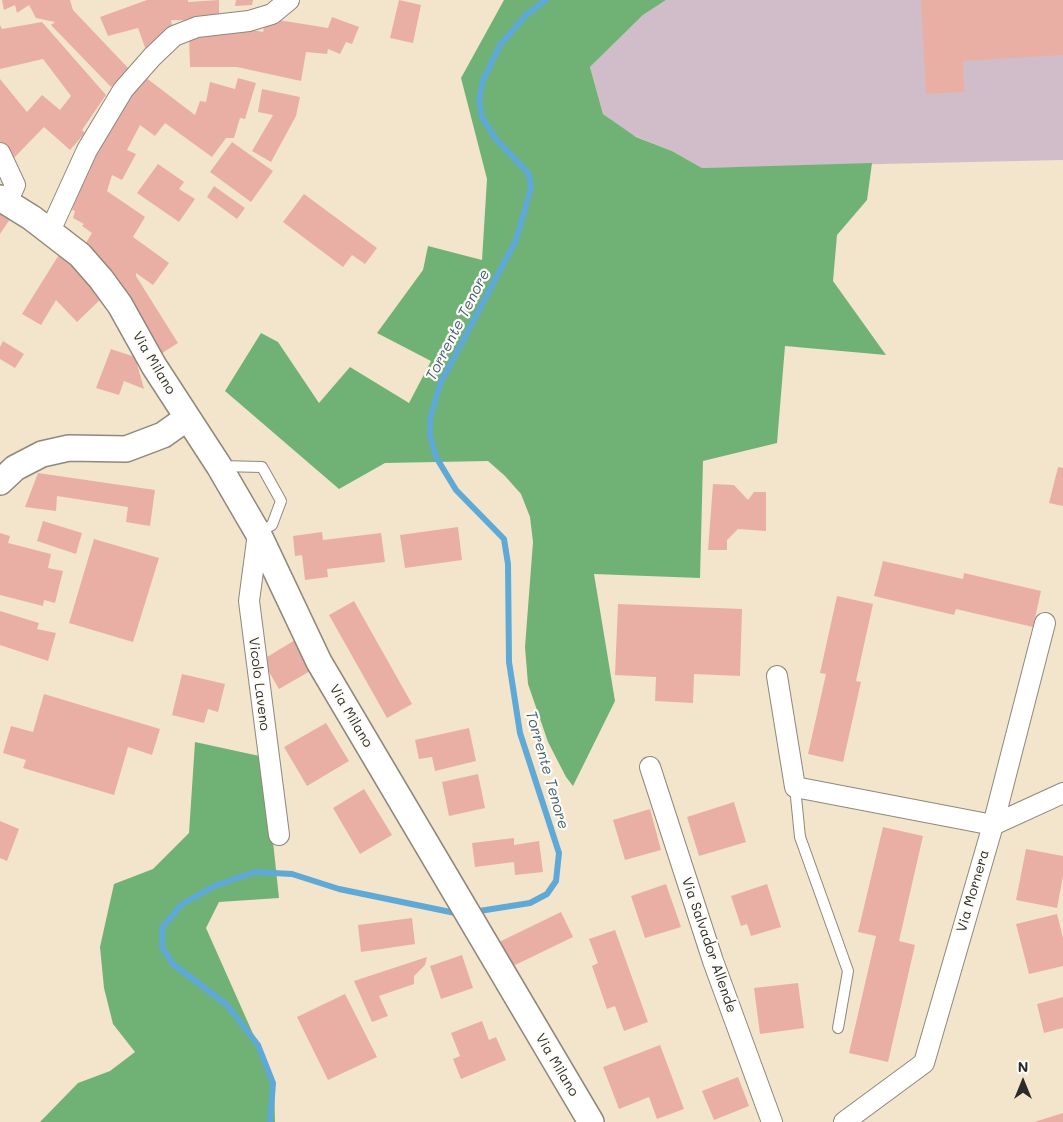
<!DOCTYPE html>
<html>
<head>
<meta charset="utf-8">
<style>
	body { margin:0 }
	#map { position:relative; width:1063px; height:1122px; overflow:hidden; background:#f3e5cb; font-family:Mali,sans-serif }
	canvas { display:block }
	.north { position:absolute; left:998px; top:1057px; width:50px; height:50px; -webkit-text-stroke:4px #fdfcf7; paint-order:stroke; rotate:0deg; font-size:14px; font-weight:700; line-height:20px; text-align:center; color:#2b2b2b }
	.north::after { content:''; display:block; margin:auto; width:18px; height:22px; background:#2b2b2b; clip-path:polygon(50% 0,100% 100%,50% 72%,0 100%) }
</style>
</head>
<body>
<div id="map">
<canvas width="1063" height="1122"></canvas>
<div class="north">N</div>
</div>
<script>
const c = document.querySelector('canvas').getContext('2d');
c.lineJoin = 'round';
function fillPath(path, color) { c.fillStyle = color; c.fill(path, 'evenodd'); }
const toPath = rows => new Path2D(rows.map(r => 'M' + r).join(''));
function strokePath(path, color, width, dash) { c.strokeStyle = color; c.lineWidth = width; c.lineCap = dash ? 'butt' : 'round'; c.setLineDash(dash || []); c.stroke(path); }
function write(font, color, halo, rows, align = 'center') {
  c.font = font + ' Mali,sans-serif'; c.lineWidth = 4.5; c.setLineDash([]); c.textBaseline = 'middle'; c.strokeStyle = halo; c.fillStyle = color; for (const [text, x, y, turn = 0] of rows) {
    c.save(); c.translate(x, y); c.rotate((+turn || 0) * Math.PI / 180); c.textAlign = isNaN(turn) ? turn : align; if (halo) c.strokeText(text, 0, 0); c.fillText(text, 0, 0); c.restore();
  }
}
fillPath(toPath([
	[666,0,1063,0,1063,160,702,168,672,151,632,135,603,114,590,67,643,15]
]), '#d1bdca');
fillPath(toPath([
	[504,0,666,0,643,15,590,67,603,114,636,137,672,151,702,168,872,163,867,200,837,235,833,281,886,355,785,346,777,443,703,461,700,578,594,574,615,701,573,786,566,777,548,742,528,684,525,647,533,542,530,517,521,494,505,476,488,461,385,463,339,489,225,391,261,333,278,342,319,403,350,367,409,403,431,361,377,333,423,270,428,246,482,260,487,179,461,78],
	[195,742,264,757,279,898,219,902,206,928,274,1081,275,1122,40,1122,78,1083,110,1071,135,1052,113,1024,104,988,100,947,114,884,153,869,189,833]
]), '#70b276');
strokePath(toPath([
	[473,912,530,903,547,894,556,881,559,853,520,733,509,662,508,564,504,539,456,490,436,457,430,435,430,419,440,384,516,240,531,188,529,174,495,138,482,117,479,100,483,80,500,45,526,15,546,0],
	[270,1122,273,1083,258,1045,227,1005,173,964,162,947,162,928,181,905,214,886,255,872,292,874,339,889,460,914]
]), '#5fa9d6', 6);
fillPath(toPath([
	[2,0,70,0,73,10,130,70,111,87,51,25,55,22,36,18,29,5,17,13,15,5,4,10],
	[147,0,188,0,188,2,219,0,219,14,216,19,202,21,171,20,172,26,147,53,138,28,108,36,100,17],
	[236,0,253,0,252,5,235,6],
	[399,0,421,5,413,43,390,38],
	[921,0,1063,0,1063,55,963,61,964,92,926,94],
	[332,17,359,27,352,44,346,42,340,54,328,49,327,54,306,52,301,81,237,67,190,67,189,37,242,28,263,32,266,18,328,28],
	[42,22,106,95,82,130,85,133,70,150,44,127,11,161,0,141,0,79,27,112,42,95,60,110,71,96,43,59,0,69,0,25,2,29],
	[145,77,195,115,200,101,206,102,210,82,235,89,238,78,256,83,245,119,240,118,234,138,226,138,212,157,165,123,155,136,140,125,127,150,136,154,122,180,112,175,107,191,145,217,133,237,169,263,153,285,136,273,136,276,178,343,159,355,84,246,92,233,82,226,84,224,73,218,75,211,72,210,87,168,129,95],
	[262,89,300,97,296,116,271,162,252,151,273,115,258,112],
	[232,142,273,171,251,202,210,172],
	[158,164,184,182,179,189,195,199,179,222,137,193],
	[214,186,245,208,237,219,207,197],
	[304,194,377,248,365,264,352,255,343,267,283,222],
	[0,212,10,219,0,234],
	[60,253,103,297,77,322,56,300,41,325,22,314],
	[3,341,24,354,15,368,0,359,0,347],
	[111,349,135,357,144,389,124,381,119,395,96,388],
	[1058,467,1063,468,1063,506,1049,503],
	[38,473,155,490,150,526,126,522,128,507,57,496,56,511,25,507],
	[713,484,734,485,748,500,754,492,766,492,766,531,738,529,727,540,727,550,708,550],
	[43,521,82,533,76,554,37,541],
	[458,527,462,560,405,568,400,535],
	[322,532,323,540,381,533,385,562,327,569,328,577,305,580,302,555,295,556,293,536],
	[0,533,10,536,8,543,51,554,48,568,63,571,55,603,44,600,43,606,0,595],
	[94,539,159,558,133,642,69,623],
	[883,561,963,579,964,573,1041,591,1033,627,956,609,954,615,874,596],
	[837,596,873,604,856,681,861,682,843,762,808,754,826,674,820,673],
	[354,601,412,704,387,718,329,615],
	[618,604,742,609,740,676,694,674,693,703,655,701,656,677,615,675],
	[0,611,39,623,37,629,56,633,48,661,0,645],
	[295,640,312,670,279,689,262,660],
	[182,674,225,684,218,712,208,709,204,723,172,715],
	[44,694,160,729,152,755,128,747,114,795,23,768,26,760,3,753,11,726,33,732],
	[326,723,349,761,307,786,284,747],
	[469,728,476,761,435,771,432,757,419,759,415,740],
	[478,774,485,808,449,816,442,782],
	[364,789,392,835,360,854,333,808],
	[734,802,746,842,699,856,687,817],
	[650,809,661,850,625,860,613,820],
	[0,821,19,829,7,861,0,858],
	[883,827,923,836,899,941,915,945,888,1062,849,1053,876,936,858,932],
	[514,838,514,845,539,841,543,872,515,875,514,862,475,867,472,843],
	[1026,849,1063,856,1063,876,1057,908,1016,900],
	[666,884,681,927,645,938,631,896],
	[767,884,781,927,751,936,747,924,741,926,731,896],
	[561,912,573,937,509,968,497,943],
	[1057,914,1063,938,1063,966,1029,974,1016,924],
	[412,918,415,944,361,952,358,925],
	[615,930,648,1022,624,1031,615,1006,607,1009,592,966,598,963,589,939],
	[462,955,473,988,441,999,430,966],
	[427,957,425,965,414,976,414,984,379,996,388,1016,372,1022,354,981],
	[798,983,804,1028,760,1034,754,988],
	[345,994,377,1057,328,1080,297,1017],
	[1063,997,1063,1028,1044,1033,1037,1004],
	[482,1021,489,1040,496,1037,506,1060,461,1079,453,1059,460,1056,451,1033],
	[660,1045,684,1109,657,1119,649,1097,619,1109,603,1067],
	[738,1077,749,1106,714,1120,702,1091],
	[1063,1113,1063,1122,1034,1122]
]), '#eaafa4');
const service = toPath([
	[221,466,262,467,281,501,272,525,258,533],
	[795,787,800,837,848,971,838,1028]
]);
const minor = toPath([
	[0,153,15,185,7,202],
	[50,231,87,150,123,90,152,57,174,36,197,27,249,21,272,14,289,0],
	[258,533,249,601,279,835],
	[777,676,795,787,993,825,1063,793],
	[650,767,713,961,772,1122],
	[844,1122,924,1063,993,825,1045,623]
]);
const tertiary = toPath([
	[0,198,32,218,80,255,101,279,120,305,154,366,219,466,258,533,319,662,591,1122],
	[0,482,15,468,42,454,69,448,126,449,163,435,187,418]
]);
strokePath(service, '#8f887b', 12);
strokePath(minor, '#8f887b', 22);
strokePath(tertiary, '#8f887b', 28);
strokePath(service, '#fff', 10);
strokePath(minor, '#fff', 20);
strokePath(tertiary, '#fff', 25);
write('14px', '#2b2b2b', '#fdfcf7', [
	["Via Milano",154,363,59],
	["Vicolo Laveno",259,684,83],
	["Via Milano",351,716,59],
	["Via Mornera",973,891,-74],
	["Via Salvador Allende",709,945,71],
	["Via Milano",557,1065,59]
]);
write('italic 15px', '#405d6f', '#fdfcf7', [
	["Torrente Tenore",458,325,-63],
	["Torrente Tenore",547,770,74]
]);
</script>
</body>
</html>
